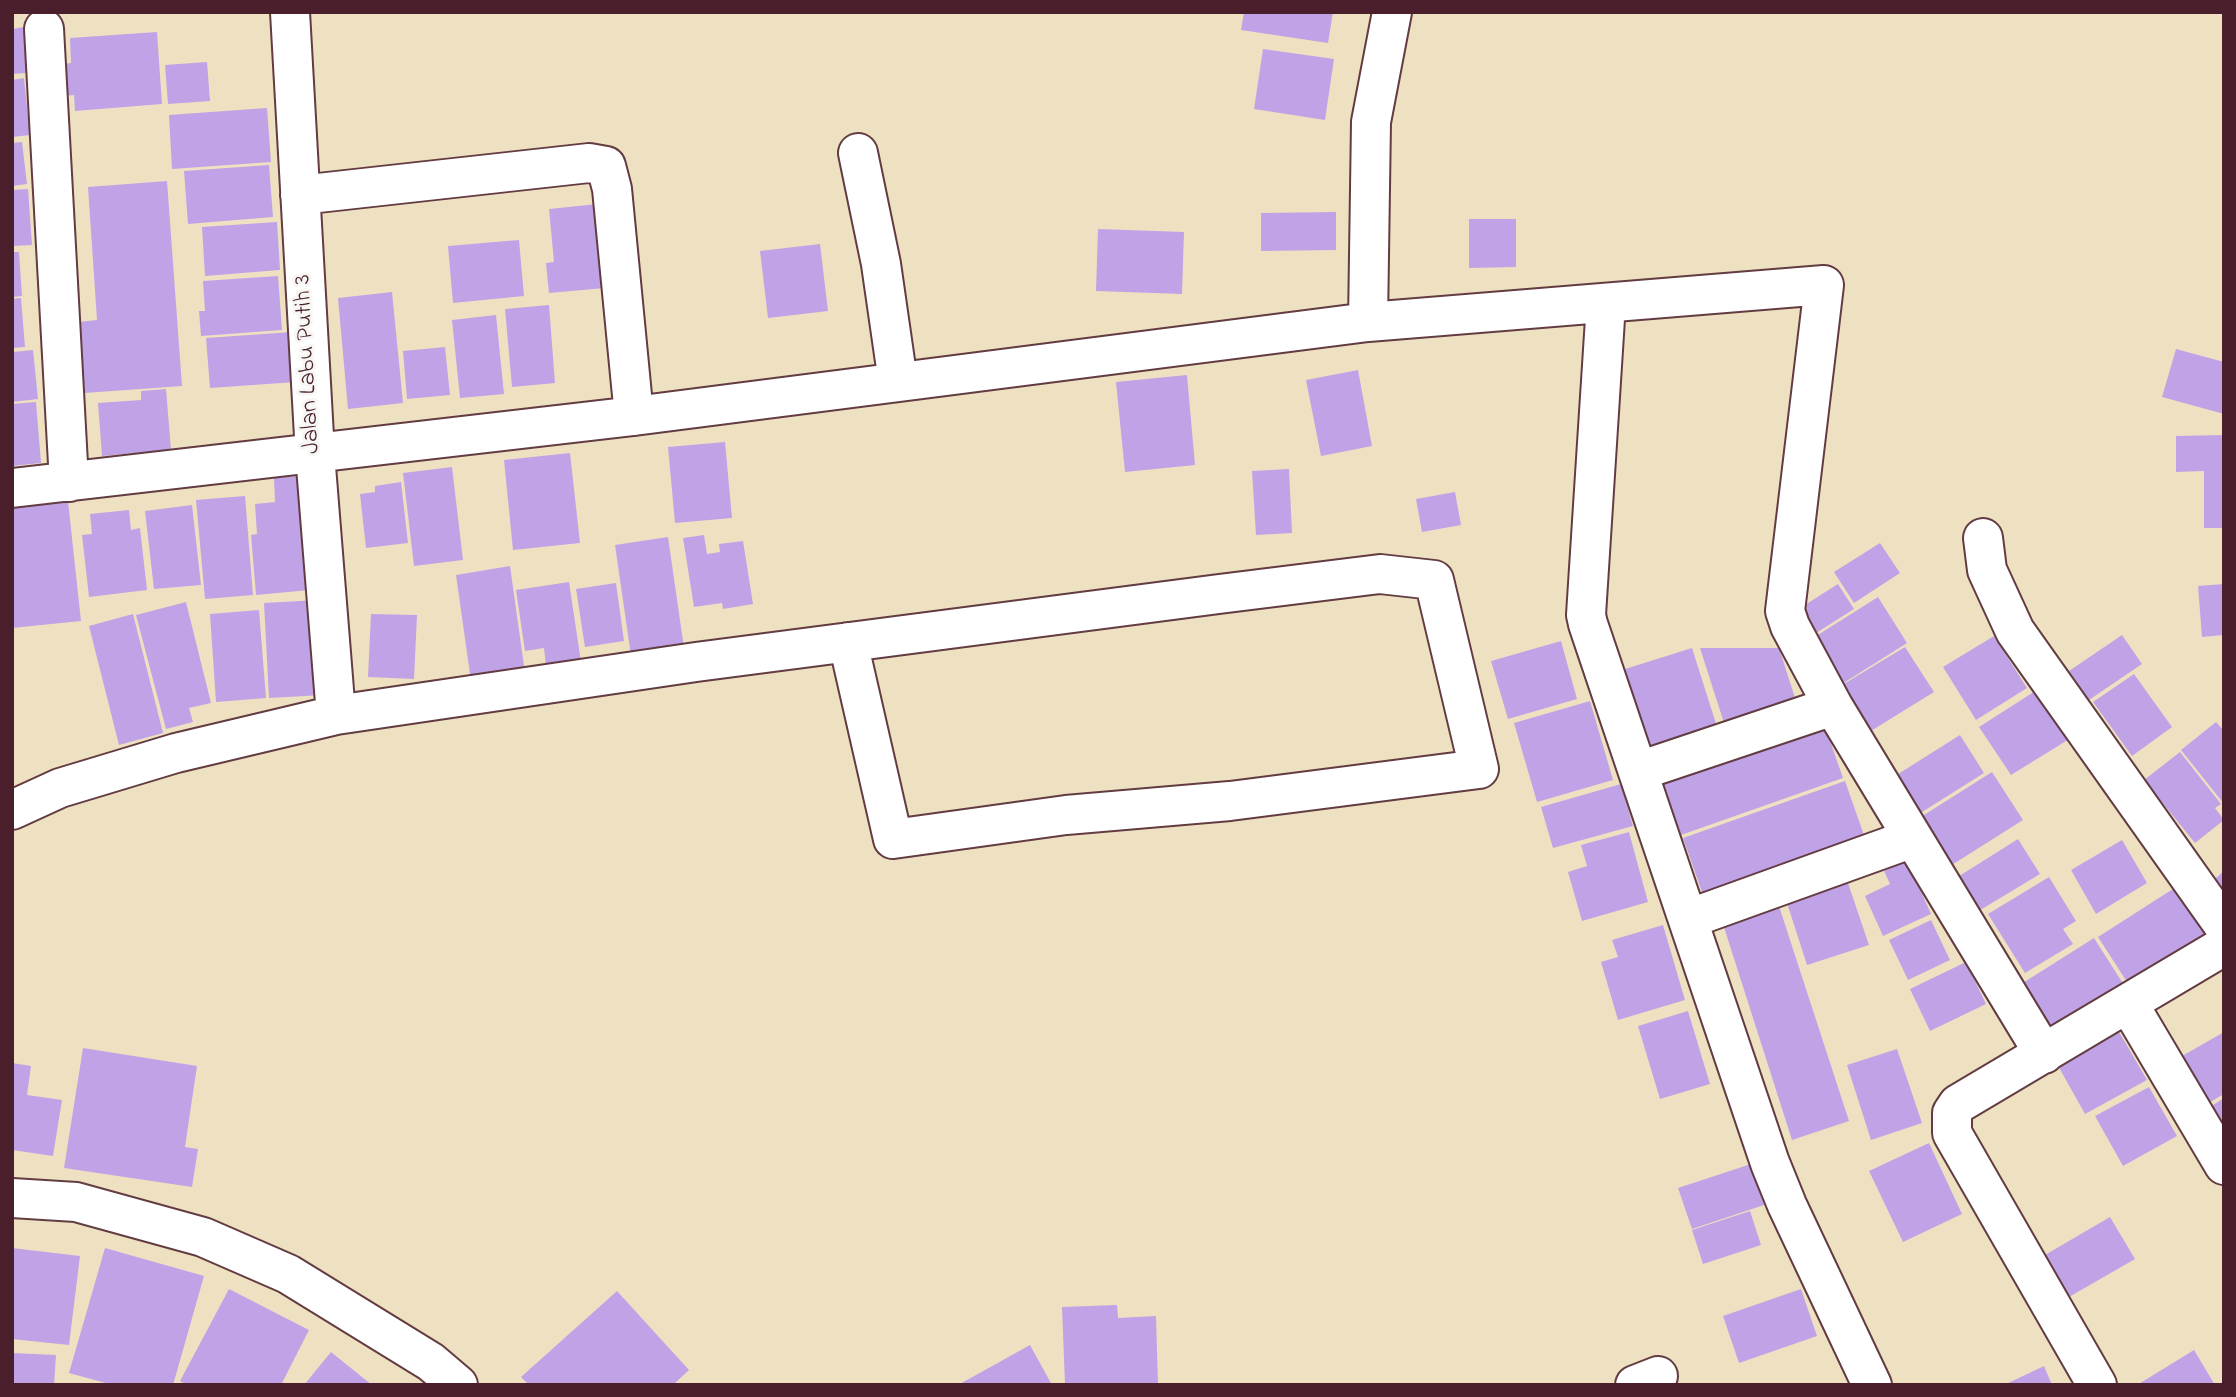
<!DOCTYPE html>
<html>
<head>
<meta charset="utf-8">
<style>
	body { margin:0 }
	#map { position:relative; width:2236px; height:1397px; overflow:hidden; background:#eee1c2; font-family:"Indie Flower",sans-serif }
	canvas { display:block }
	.frame { position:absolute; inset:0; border:14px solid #4a1f2b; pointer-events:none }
</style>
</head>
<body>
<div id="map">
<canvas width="2236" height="1397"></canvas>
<div class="frame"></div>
</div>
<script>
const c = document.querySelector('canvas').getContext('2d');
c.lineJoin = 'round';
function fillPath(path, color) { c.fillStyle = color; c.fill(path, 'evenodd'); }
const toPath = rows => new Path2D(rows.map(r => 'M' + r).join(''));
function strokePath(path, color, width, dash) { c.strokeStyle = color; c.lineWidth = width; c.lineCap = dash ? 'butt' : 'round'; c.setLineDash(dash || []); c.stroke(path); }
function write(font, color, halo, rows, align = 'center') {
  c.font = font + ' "Indie Flower",sans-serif'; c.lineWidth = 6; c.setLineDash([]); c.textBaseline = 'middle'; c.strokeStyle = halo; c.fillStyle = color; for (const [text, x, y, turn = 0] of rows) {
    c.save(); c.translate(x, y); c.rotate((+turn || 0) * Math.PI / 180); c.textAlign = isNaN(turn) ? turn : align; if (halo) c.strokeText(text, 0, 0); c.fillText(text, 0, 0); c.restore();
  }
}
fillPath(toPath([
	[1244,12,1333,12,1328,43,1241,30],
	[24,27,28,73,12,74,12,29],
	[157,32,162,104,75,111,74,95,64,96,62,64,71,63,70,38],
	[1263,49,1334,59,1325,120,1254,109],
	[207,62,210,101,168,104,165,65],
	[24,78,30,135,12,137,12,80],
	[267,108,271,162,172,169,169,115],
	[22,142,27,184,12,186,12,143],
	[269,165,273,217,188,224,184,171],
	[167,181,182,386,84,393,79,322,97,320,88,187],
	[28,189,32,245,12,246,12,190],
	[598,204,605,288,549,293,546,263,554,262,549,209],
	[1336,212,1336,250,1261,251,1261,213],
	[1469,219,1516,219,1516,267,1469,268],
	[277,222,280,270,205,276,202,227],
	[1098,229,1184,232,1182,294,1096,291],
	[519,240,524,296,453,303,448,246],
	[820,244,828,311,768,318,760,251],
	[12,252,19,252,22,296,12,297],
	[278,276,282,330,201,336,199,311,205,311,203,281],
	[392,292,403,403,348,409,338,298],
	[21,298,25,347,12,348,12,299],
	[549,305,555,383,512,387,505,309],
	[496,315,504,394,460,398,452,320],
	[292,332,296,382,210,388,206,338],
	[445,347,450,395,407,399,403,351],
	[2176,349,2224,362,2224,414,2162,397],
	[33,350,38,399,12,402,12,352],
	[1358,370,1372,446,1321,456,1306,380],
	[1187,375,1195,465,1125,472,1116,382],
	[166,389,171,450,102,456,98,403,141,400,141,391],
	[36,402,41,463,12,466,12,404],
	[2224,435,2224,528,2204,528,2204,471,2176,472,2176,436],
	[725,442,732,518,675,523,668,447],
	[570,453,580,543,513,550,504,460],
	[452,467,463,560,414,566,403,473],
	[1289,469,1292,533,1256,535,1252,471],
	[310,475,320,589,256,595,251,535,257,534,255,504,275,502,274,478],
	[401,482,408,543,366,548,360,494,375,492,375,486],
	[1455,492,1461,525,1422,532,1416,499],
	[245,496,253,595,205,599,196,500],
	[68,501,81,621,12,628,12,508],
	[192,505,201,585,154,589,145,511],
	[129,510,131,530,140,528,147,590,89,597,82,535,92,534,90,514],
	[704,535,707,554,720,552,719,544,743,541,753,604,723,609,722,603,694,607,683,538],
	[668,537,684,648,631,656,615,545],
	[1880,543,1900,573,1854,603,1834,572],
	[510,566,525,673,471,681,456,575],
	[569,582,581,662,546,667,544,648,525,651,516,590],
	[616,583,624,641,585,647,576,589],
	[1838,584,1854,609,1813,635,1797,610],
	[2224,584,2224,635,2202,637,2198,586],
	[1878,597,1907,643,1842,684,1813,638],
	[318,600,323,695,269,698,264,603],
	[186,602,211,703,189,708,193,722,166,729,136,615],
	[259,610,266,698,216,702,210,614],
	[133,614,163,733,119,745,89,626],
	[371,614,417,615,414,679,368,677],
	[2122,635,2142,664,2089,700,2069,671],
	[1994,636,2027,688,1976,720,1943,667],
	[1561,641,1577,699,1508,719,1491,661],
	[1905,647,1934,692,1866,734,1837,688],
	[1692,648,1718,730,1648,752,1622,670],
	[1700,648,1779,648,1796,701,1724,723],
	[2134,674,2172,727,2132,756,2093,702],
	[2040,688,2071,738,2011,775,1979,727],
	[1590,701,1613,780,1537,802,1514,723],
	[1823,721,1843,778,1681,835,1661,777],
	[2216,722,2224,731,2224,804,2181,750],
	[1960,735,1984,773,1919,814,1895,776],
	[2180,752,2221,804,2215,808,2224,820,2195,843,2144,780],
	[1992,772,2023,820,1947,868,1916,820],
	[1845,781,1865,838,1703,895,1683,838],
	[1621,784,1633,826,1553,848,1541,807],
	[1629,832,1648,902,1582,921,1568,872,1587,866,1581,845],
	[2018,839,2040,874,1977,912,1956,878],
	[2122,840,2147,883,2096,914,2071,870],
	[1907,860,1931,914,1883,936,1865,896,1890,884,1884,871],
	[2224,871,2224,905,2207,886],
	[2049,877,2076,921,2063,929,2073,944,2025,973,1988,914],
	[1848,883,1869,945,1807,965,1787,903],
	[2176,887,2206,935,2129,985,2098,937],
	[1778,903,1849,1121,1792,1140,1722,921],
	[1931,920,1950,960,1908,980,1889,940],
	[1663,925,1685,1000,1618,1020,1601,962,1618,957,1612,940],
	[2094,938,2124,985,2049,1033,2018,986],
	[1966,962,1986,1004,1930,1031,1910,989],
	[1688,1011,1710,1084,1660,1099,1638,1026],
	[2118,1030,2147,1080,2085,1114,2057,1064],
	[2224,1032,2224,1094,2205,1105,2177,1059],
	[83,1048,197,1066,185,1147,198,1149,192,1187,64,1168],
	[1897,1049,1922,1123,1871,1140,1847,1065],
	[12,1063,31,1066,27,1095,62,1100,53,1156,12,1150],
	[2149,1087,2177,1136,2123,1166,2095,1116],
	[2224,1098,2224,1133,2202,1112],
	[1929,1143,1962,1214,1903,1242,1869,1171],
	[1751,1164,1764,1205,1692,1229,1678,1188],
	[1750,1211,1761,1245,1703,1264,1692,1230],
	[2110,1217,2135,1259,2069,1297,2045,1255],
	[12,1248,80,1256,69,1345,12,1339],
	[105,1248,204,1276,173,1385,113,1385,69,1373],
	[229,1289,309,1330,281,1385,187,1385,180,1381],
	[1801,1289,1817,1336,1739,1363,1723,1316],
	[617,1291,689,1370,673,1385,529,1385,521,1377],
	[1117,1305,1118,1318,1156,1316,1158,1385,1065,1385,1062,1307],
	[1030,1345,1052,1385,958,1385],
	[2194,1350,2215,1385,2137,1385],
	[331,1352,372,1385,304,1385],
	[12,1353,56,1355,54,1385,12,1385],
	[2044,1366,2052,1385,2004,1385]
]), '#c0a3e6');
const minor = toPath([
	[290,12,315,454,336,715],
	[44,29,69,482],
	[858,153,881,264,898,382],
	[300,195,589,163,606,166,612,189,634,416],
	[1606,303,1586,615,1588,624,1770,1163,1787,1205,1872,1385],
	[1368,322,1371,122,1392,12],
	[12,488,634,416,1368,322,1824,285,1785,611,1790,626,1833,706],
	[1983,538,1987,570,2015,631,2224,926],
	[1639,771,1833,706,2044,1054],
	[12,810,60,788,176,753,336,715,696,662,1219,594,1380,574,1434,580,1479,769,1230,801,1066,815,893,839,848,642],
	[1688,919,1913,838],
	[2128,1003,2224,1165],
	[12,1198,76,1202,203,1237,288,1274,431,1362,458,1385],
	[1635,1385,1658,1376],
	[2097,1385,1952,1133,1952,1113,1958,1104,2224,946]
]);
strokePath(minor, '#633c42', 42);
strokePath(minor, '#fff', 38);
write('24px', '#4a1f2b', '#f6f6f2', [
	["Jalan Labu Putih 3",309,364,-93]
]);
</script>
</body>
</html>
